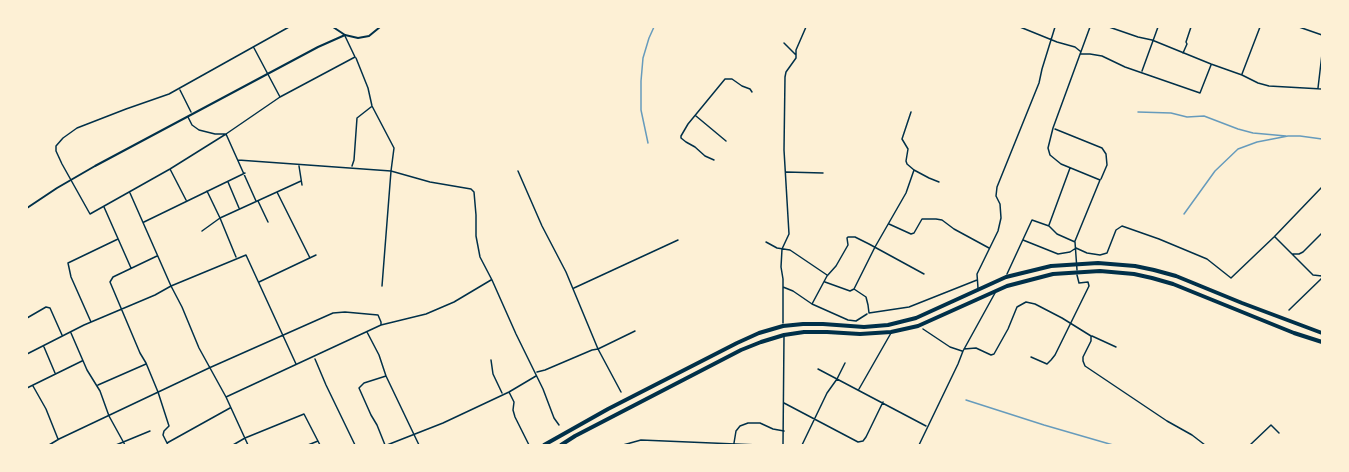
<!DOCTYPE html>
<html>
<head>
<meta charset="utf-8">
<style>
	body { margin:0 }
	#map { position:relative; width:1349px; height:472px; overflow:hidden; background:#fdf0d5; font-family:Bitter,serif }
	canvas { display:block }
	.frame { position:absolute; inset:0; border:28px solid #fdf0d5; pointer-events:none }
</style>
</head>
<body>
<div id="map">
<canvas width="1349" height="472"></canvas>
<div class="frame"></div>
</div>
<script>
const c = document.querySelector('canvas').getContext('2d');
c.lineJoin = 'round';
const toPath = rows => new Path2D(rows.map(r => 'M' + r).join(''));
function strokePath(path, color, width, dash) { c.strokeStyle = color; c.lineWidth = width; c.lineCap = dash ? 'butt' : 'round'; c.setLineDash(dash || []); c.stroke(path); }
strokePath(toPath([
	[1138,112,1171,113,1187,117,1204,116,1238,129,1253,133,1286,136],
	[648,143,641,110,641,81,643,58,649,38,654,27],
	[1184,214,1215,171,1238,149,1257,142,1288,136,1300,136,1322,139],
	[966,400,1044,425,1113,445]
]), '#669bbc', 1.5);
strokePath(toPath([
	[289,27,169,94,126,109,77,128,63,138,56,146,56,151,62,164,90,214,170,169,226,134,280,97,355,57,345,36],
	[1020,27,1057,42,1075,47,1080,51],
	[1109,27,1138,37,1152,40,1211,64,1242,75,1258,83,1269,86,1322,89],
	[1299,27,1322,35],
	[784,43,796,55],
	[254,48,280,97],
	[1183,53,1187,44,1186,42,1191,27],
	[1081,54,1090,54,1102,56,1125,67,1200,93,1211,65],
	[356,58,368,88,372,106,394,148,391,171,382,286],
	[1142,71,1158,27],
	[1242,74,1260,27],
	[1318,88,1322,54],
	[180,90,191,112],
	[911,112,902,139,908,149,906,161,907,164,914,170,929,178,939,182],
	[696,116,726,141],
	[188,117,192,125,199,130,215,134,226,134,256,201],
	[1055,129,1102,148,1106,154,1107,165,1101,179],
	[238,160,391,171,430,182,471,189,474,192,476,215,476,236,480,257,492,280,516,334,543,389,554,418,559,425],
	[714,160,705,156,695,147,686,142,681,138,681,136,688,124,725,79,732,79,742,86,750,89,752,92],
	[299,166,302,185],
	[352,166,354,160,357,118,371,107],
	[170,169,186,200],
	[518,171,542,226,566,272,598,349,621,392],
	[786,172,823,173],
	[228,182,239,208],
	[207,191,220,218,236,257],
	[277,192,310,258],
	[130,193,171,286,182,307,199,348,226,397,248,445],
	[258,201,268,222],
	[104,207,131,268],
	[144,222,245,173],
	[889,224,911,234,914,233,922,219,936,219,942,220,954,229,989,248],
	[1049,225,1070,168],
	[202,231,220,218,301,181],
	[1275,237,1313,275,1322,276],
	[1023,240,1058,254,1070,252,1076,248,1087,253,1100,255,1107,253,1116,230,1122,226,1159,239,1207,259,1231,278,1274,237,1322,187],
	[1075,241,1100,180,1061,164,1050,155,1048,148,1053,128,1090,27],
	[766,242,777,248,790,250,827,275],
	[1292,254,1299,254,1303,252,1322,233],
	[157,256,113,277,110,282,140,353,146,363,158,392,169,426,164,431,163,435,168,445],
	[1007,274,1032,220,1049,226,1057,234,1075,242,1077,270],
	[259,282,316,255],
	[825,282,850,291,854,289,866,297,868,305,869,313,909,307,977,280],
	[783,287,793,291,812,304,848,320,856,321,867,314],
	[574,288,678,240],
	[978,288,977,274,998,231,1001,218,1000,204,996,196,997,187,1039,83,1042,69,1055,27],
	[854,289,875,247,906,193,914,170],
	[812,304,827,276,836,266,848,245,847,238,848,237,855,237,869,244,924,274],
	[1289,310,1322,278],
	[27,318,46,307,50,308,62,335],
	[91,322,71,277,68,263,118,239],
	[783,323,783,279,781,267,782,249,789,234,784,150,785,77,786,72,796,58,796,50,806,27],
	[923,329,950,347,962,351],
	[367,332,379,355,386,376,419,445],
	[71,333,87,370,100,391,109,416,125,445],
	[1092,336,1116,347],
	[44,347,55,373],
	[964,349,976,348,991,355,994,354,1008,329,1017,307,1026,302,1035,304,1062,318,1091,336,1091,341,1083,357,1083,361,1085,366,1167,421,1192,435,1205,445],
	[27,354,84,325,155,295,171,286,246,255,296,364],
	[1031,357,1047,364,1051,360,1055,355,1089,286,1088,282,1079,283,1077,275],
	[315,359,326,385,355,445],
	[491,360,493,374,502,393],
	[818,369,926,426],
	[537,372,545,370,592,350,598,349,635,331],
	[98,385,146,364],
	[33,386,46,409,58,439],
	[27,388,82,361],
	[859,389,891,333],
	[509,392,514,402,513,410,515,417,529,445],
	[226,397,381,325,426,314,454,302,491,280],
	[784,403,858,442,863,441,866,437,883,402],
	[167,443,230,408],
	[734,443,736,431,740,426,748,423,760,423,773,429,784,431],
	[49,445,59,439,209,368,333,313,345,312,378,315,381,322,381,325],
	[116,445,150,431],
	[233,445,245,438,304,414,320,445],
	[308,445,318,441],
	[385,445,377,425,371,415,359,388,364,383,386,376],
	[387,445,443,423,509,392,536,376],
	[623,445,641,440,759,445],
	[783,445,784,336],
	[802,445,827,393,837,379,845,363],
	[919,445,958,364,963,351,995,293],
	[1250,445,1271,425,1279,433]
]), '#003049', 1.5);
strokePath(toPath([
	[333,27,345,35,358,38,369,36,380,27],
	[27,208,57,188,95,166,318,47,345,35]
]), '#003049', 2);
strokePath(toPath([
	[544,445,608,409,737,343,759,333,783,326,803,324,823,324,864,327,888,325,916,318,1006,277,1051,266,1098,263,1135,266,1154,270,1176,276,1242,303,1322,333],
	[561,445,575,436,685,379,741,350,761,342,784,335,804,332,827,332,860,334,891,332,918,326,1007,286,1053,274,1100,271,1134,274,1152,278,1173,284,1294,333,1322,342]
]), '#003049', 4);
</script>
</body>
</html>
